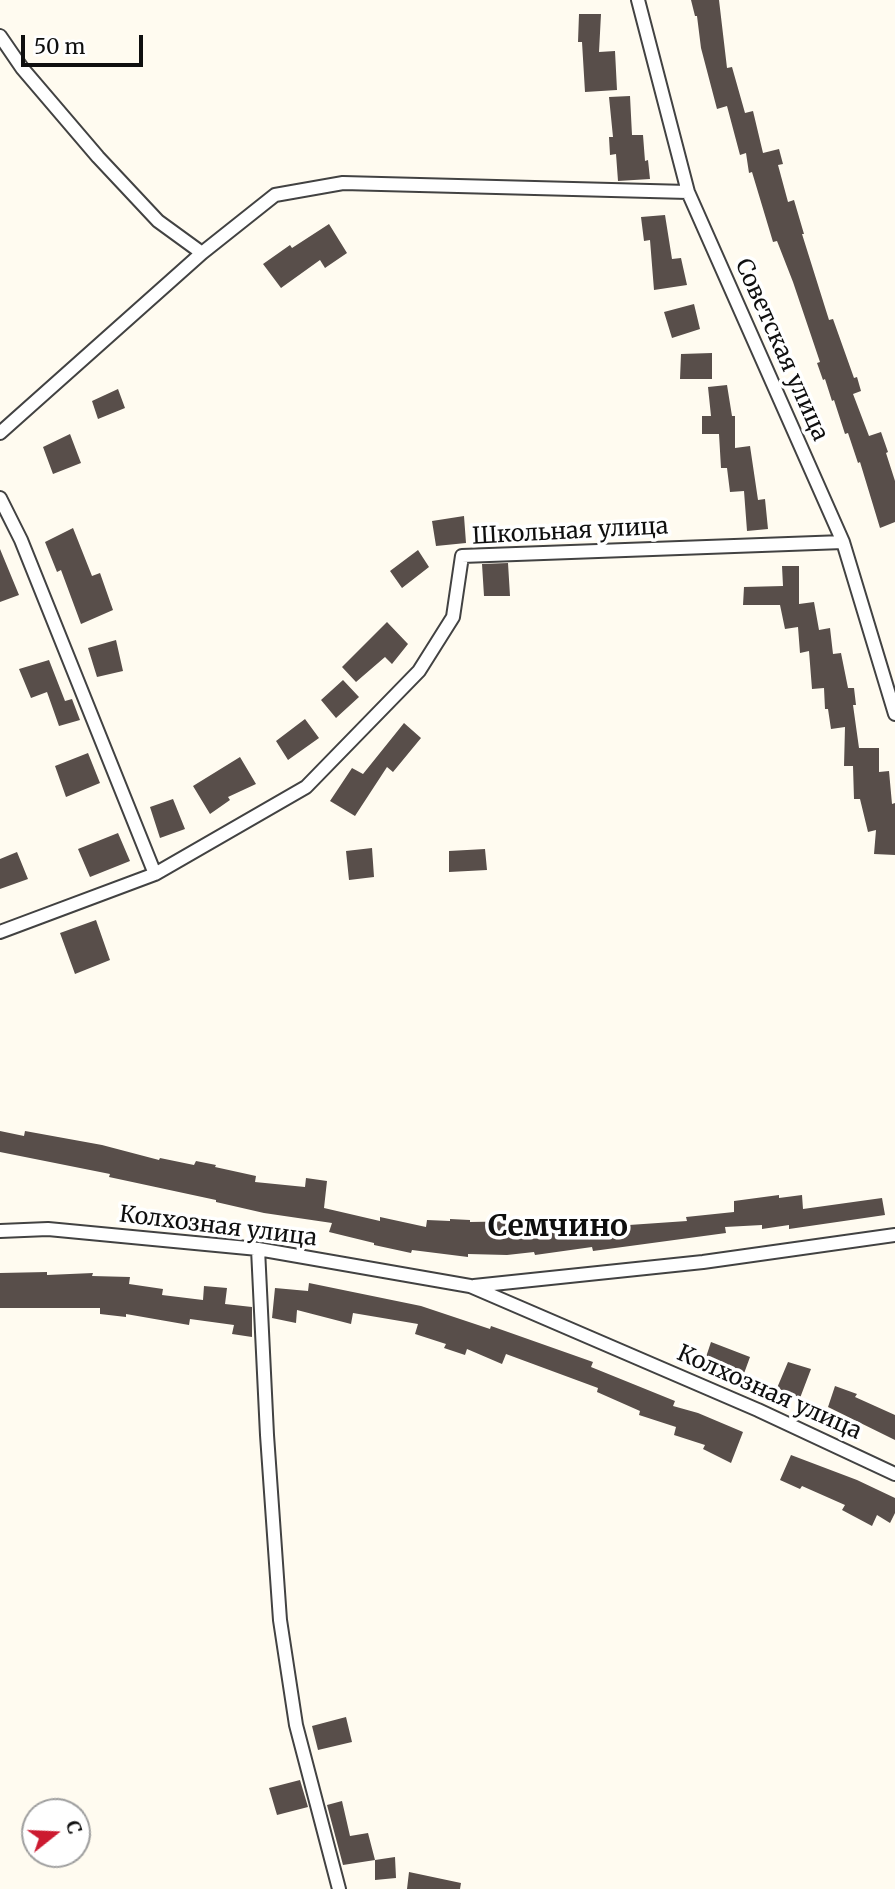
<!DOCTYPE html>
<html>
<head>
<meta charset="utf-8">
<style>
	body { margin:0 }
	#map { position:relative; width:895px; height:1889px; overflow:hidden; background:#fffbf0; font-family:Merriweather,serif }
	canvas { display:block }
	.north { position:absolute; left:21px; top:1798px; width:70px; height:70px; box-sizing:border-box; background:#fff; border:2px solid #9f9f9f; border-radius:50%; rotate:72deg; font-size:19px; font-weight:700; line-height:28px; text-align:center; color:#0f0f0f }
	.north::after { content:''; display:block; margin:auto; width:24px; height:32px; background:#cc1a30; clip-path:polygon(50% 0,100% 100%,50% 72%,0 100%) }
	.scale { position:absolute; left:21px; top:35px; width:122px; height:32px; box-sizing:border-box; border:4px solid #0f0f0f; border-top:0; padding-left:9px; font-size:21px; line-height:24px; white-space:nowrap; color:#0f0f0f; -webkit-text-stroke:5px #fff; paint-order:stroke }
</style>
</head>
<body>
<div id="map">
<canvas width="895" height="1889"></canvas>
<div class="north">С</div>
<div class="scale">50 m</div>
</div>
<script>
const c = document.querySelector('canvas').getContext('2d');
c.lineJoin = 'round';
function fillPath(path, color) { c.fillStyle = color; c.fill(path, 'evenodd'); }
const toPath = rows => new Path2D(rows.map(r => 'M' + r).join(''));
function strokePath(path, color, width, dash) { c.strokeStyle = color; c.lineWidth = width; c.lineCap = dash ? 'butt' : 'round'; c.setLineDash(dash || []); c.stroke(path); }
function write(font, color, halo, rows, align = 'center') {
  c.font = font + ' Merriweather,serif'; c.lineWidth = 7; c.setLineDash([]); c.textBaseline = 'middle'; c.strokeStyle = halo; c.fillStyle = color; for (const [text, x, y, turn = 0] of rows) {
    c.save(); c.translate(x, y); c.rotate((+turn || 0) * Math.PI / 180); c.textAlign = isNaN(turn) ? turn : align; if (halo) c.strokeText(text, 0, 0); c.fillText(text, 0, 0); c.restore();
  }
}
fillPath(toPath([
	[691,0,719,0,727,68,732,67,745,113,753,111,763,153,779,149,783,164,778,165,788,202,794,200,804,234,802,234,829,320,833,319,854,378,857,377,861,391,853,394,869,436,881,432,888,452,886,453,895,481,895,522,880,528,860,462,858,463,848,433,845,434,834,400,832,401,825,379,823,380,817,363,820,362,793,282,777,241,773,242,752,172,749,173,746,153,740,155,727,106,717,109,701,48,697,16,695,16],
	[579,14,601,14,599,52,615,51,617,90,585,92,582,42,578,42],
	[630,96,632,135,643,135,645,161,648,160,650,179,618,181,616,154,610,155,609,137,613,137,609,97],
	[665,215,672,259,681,258,687,285,654,290,650,240,644,241,641,217],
	[329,224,347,253,325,268,320,260,281,288,263,264,290,245,292,248],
	[694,304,700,329,672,338,664,312],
	[712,353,712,379,680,379,681,354],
	[727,385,732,416,735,416,735,448,750,446,758,500,765,499,768,529,747,531,744,491,730,492,727,468,721,468,719,434,702,434,702,416,711,416,708,387],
	[118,389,125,408,98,419,92,401],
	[70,434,81,463,53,474,43,447],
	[464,516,466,543,436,546,432,521],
	[73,528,92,576,100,573,113,610,81,624,61,570,57,572,45,542],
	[0,549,19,595,0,602],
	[418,550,429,567,402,588,390,571],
	[508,563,510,596,484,596,482,564],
	[782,566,799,566,799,604,814,602,819,630,830,628,833,654,841,653,848,688,854,688,856,705,853,705,859,748,879,748,879,772,889,771,892,804,895,803,895,855,874,854,876,830,868,832,860,799,854,799,853,766,844,766,845,727,831,729,828,709,825,709,824,688,812,689,809,651,800,653,798,627,785,629,780,605,743,605,744,587,783,586],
	[387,622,408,644,392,664,385,657,356,682,342,667],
	[116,640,123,671,97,677,88,648],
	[49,660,65,701,72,699,80,720,59,726,47,692,31,698,19,669],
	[343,680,359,697,336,718,321,700],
	[305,719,319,738,288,760,276,741],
	[404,723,421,738,393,772,387,767,355,816,330,801,352,768,363,774],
	[88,753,100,783,66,797,55,766],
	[240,757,256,784,228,797,230,800,210,814,193,786],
	[173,799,185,829,160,838,150,807],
	[118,833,130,861,90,877,78,849],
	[372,848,374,877,349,880,346,851],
	[485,849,487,870,449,872,449,851],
	[17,852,28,879,0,889,0,859],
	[96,920,110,960,75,974,60,933],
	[0,1131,24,1136,25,1131,102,1145,159,1160,160,1158,194,1165,196,1161,216,1165,215,1167,256,1176,255,1182,305,1187,306,1178,327,1181,324,1208,380,1221,380,1217,426,1227,427,1220,450,1221,450,1219,470,1220,470,1222,527,1221,527,1223,580,1216,582,1232,629,1225,687,1221,686,1217,734,1212,734,1201,779,1195,779,1198,802,1195,803,1209,882,1198,885,1215,789,1229,789,1225,762,1229,762,1225,725,1227,726,1233,593,1251,592,1247,535,1255,534,1252,507,1255,468,1254,468,1257,412,1250,411,1253,374,1245,374,1243,329,1232,332,1223,264,1213,216,1202,216,1200,109,1177,110,1174,0,1152],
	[47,1272,47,1275,93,1273,92,1276,130,1277,129,1284,163,1289,162,1295,203,1300,204,1286,227,1288,225,1304,252,1307,252,1337,232,1334,234,1325,190,1319,189,1325,126,1314,126,1317,100,1314,100,1308,0,1308,0,1273],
	[309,1283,421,1306,490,1329,491,1326,593,1362,591,1367,675,1401,673,1406,698,1413,743,1432,731,1463,703,1449,705,1445,674,1435,676,1427,639,1415,640,1411,597,1392,598,1388,506,1354,502,1364,467,1349,465,1355,444,1348,446,1344,415,1334,418,1324,353,1313,351,1324,297,1310,296,1323,272,1318,275,1288,308,1291],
	[711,1342,750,1357,742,1379,704,1363],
	[788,1362,811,1369,800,1398,777,1388],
	[835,1386,857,1394,855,1397,895,1415,895,1440,828,1407],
	[791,1455,857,1480,895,1498,895,1513,890,1523,877,1515,872,1526,842,1510,845,1505,802,1486,800,1489,780,1480],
	[346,1717,352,1742,318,1750,312,1726],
	[300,1780,308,1807,277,1815,269,1788],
	[342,1801,350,1836,368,1833,375,1860,343,1865,327,1805],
	[395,1857,396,1878,375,1880,375,1860],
	[409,1872,461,1883,460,1889,407,1889]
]), '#584e4a');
const street = toPath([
	[638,0,688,192,843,542,895,714],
	[0,36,22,68,98,157,158,221,202,253],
	[0,433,202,253,275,195,343,183,688,192],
	[0,498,21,540,155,874],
	[0,932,155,874,306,787,419,671,453,617,462,556,843,542],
	[0,1231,48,1229,258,1249,470,1286,758,1410,895,1474],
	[258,1249,267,1435,280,1620,296,1725,339,1889],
	[474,1286,703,1262,895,1235]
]);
strokePath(street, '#424242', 16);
strokePath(street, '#fff', 12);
write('23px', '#0f0f0f', '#fff', [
	["Советская улица",781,350,66],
	["Школьная улица",570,532,-3],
	["Колхозная улица",218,1227,7],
	["Колхозная улица",769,1393,24]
]);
write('bold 30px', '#0f0f0f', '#fff', [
	["Семчино",558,1228]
]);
</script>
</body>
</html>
